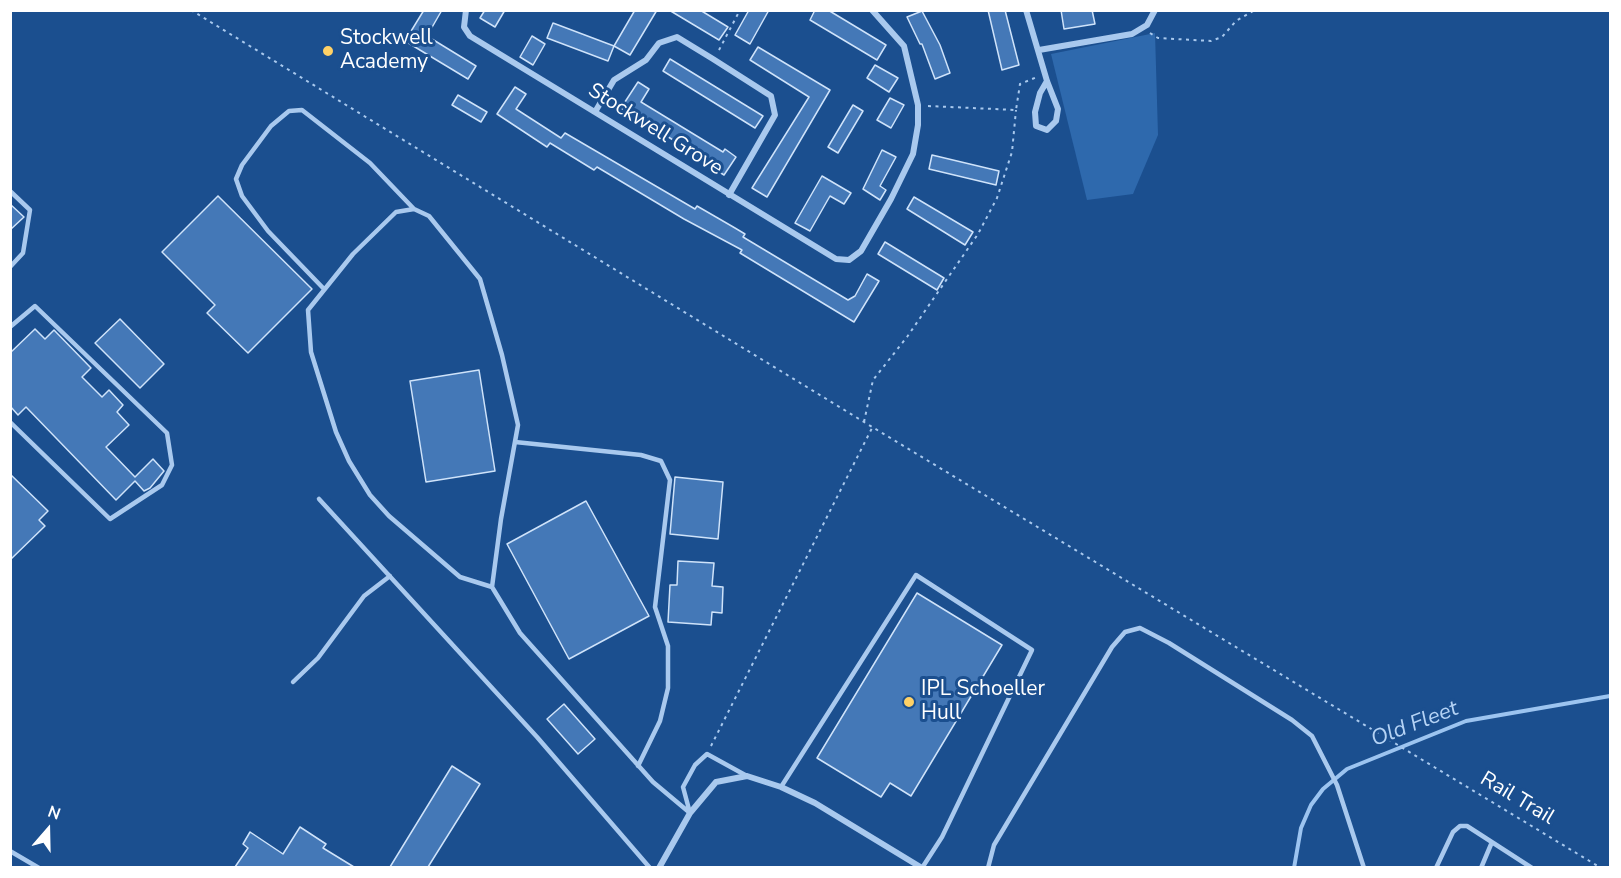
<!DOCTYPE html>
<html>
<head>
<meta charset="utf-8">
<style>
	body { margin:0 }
	#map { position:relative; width:1621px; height:878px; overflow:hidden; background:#1b4f8f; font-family:"Nunito Sans",sans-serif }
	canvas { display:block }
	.frame { position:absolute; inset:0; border:12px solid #fff; pointer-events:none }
	.north { position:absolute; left:18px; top:800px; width:60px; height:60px; -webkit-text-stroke:4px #1b4f8f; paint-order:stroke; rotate:20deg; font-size:16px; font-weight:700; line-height:24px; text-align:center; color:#fff }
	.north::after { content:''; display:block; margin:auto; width:21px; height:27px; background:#fff; clip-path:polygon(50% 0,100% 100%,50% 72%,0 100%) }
</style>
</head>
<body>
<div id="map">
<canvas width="1621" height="878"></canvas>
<div class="frame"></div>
<div class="north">N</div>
</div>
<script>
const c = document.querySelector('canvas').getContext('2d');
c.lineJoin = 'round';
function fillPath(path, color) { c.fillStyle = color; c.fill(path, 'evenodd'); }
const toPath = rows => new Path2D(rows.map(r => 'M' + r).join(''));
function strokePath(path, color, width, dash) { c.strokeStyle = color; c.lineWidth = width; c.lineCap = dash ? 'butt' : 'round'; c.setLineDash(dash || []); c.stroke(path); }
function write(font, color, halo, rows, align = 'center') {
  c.font = font + ' "Nunito Sans",sans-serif'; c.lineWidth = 6; c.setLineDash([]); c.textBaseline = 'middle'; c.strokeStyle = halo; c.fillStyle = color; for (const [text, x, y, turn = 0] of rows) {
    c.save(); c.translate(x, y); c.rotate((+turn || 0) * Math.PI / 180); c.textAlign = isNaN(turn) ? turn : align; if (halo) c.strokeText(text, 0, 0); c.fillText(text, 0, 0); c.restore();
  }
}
fillPath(toPath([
	[1155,33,1158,135,1133,194,1087,200,1051,54]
]), '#2e69ad');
strokePath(toPath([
	[1294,868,1301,828,1311,805,1323,789,1347,769,1466,721,1610,696]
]), '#9cc4f0', 4);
const building = toPath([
	[424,10,442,10,427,36,476,66,468,79,405,41,424,10],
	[485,10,505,10,495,27,480,18,485,10],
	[635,10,657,10,630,55,614,46,635,10],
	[669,10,700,10,728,27,719,40,669,10],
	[749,10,769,10,750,44,735,35,749,10],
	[815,10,828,10,886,45,877,60,810,20,815,10],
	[988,10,1005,10,1019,65,1002,70,988,10],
	[1061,10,1092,10,1095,24,1064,29,1061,10],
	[922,11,940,45,950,73,935,79,922,44,920,44,907,17,922,11],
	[553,23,614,46,608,61,547,38,553,23],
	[532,36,545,44,533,65,520,57,532,36],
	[758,47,830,90,767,197,752,188,809,97,750,60,758,47],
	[670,59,763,116,755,128,663,71,670,59],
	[875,65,898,78,889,92,867,78,875,65],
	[638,82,649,89,641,102,723,152,725,149,736,157,724,175,713,168,714,165,621,108,638,82],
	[515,87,526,94,516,109,561,138,565,133,695,209,697,206,735,228,745,234,743,237,848,300,855,296,867,274,879,281,854,322,740,253,742,250,684,219,597,167,594,170,550,143,547,147,497,114,515,87],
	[458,95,487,112,481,122,452,105,458,95],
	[890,98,904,105,891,128,877,120,890,98],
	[853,105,863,111,838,153,828,147,853,105],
	[882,150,896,157,880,186,886,190,880,200,863,189,882,150],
	[932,155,999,171,996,185,929,169,932,155],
	[822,176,851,193,844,204,830,196,810,231,795,223,822,176],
	[218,196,312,289,248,353,207,313,215,305,162,252,218,196],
	[914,197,973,232,965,245,907,209,914,197],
	[10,204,24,217,10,230,10,204],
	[885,242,944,278,937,290,878,254,885,242],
	[120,319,164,364,140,388,95,343,120,319],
	[35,329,45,339,54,330,91,368,82,377,102,397,109,390,123,405,117,412,129,425,106,447,135,477,153,459,164,471,150,488,144,491,135,481,116,500,26,407,18,415,10,406,10,353,35,329],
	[479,370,495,471,426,482,410,381,479,370],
	[10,474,48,511,39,520,45,526,10,560,10,474],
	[675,477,723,482,718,539,670,534,675,477],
	[586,501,649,616,569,659,507,544,586,501],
	[678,561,714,563,712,586,723,587,722,613,712,612,711,625,668,622,670,585,677,585,678,561],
	[917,593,1002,645,911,796,890,783,881,797,817,758,917,593],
	[564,704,595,739,578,754,547,719,564,704],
	[452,766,480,784,428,867,390,867,452,766],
	[300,827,326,844,323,848,354,867,235,867,248,848,243,844,250,832,283,854,300,827]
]);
fillPath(building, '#4478b7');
strokePath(building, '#cfe3fa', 1.5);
strokePath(toPath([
	[191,10,864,422,1601,868],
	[1150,33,1158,38,1211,41,1222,37,1236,21,1255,10],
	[719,50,740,10],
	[928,106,1016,110,1020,84,1037,77],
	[864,422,873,380,907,337,978,234,997,198,1012,152,1016,110],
	[711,746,872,428]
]), '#a9c9ee', 2, [3, 4.5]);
strokePath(toPath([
	[10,191,30,210,23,253,10,267],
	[324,289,268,231,242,196,236,179,242,165,271,126,289,111,302,110,370,163,414,209],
	[10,327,35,306,167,433,172,465,162,485,110,519,10,422],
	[515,442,641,455,661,461,670,480,655,607,668,646,668,688,660,721,638,766],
	[319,499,537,737,650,868],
	[492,587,460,577,389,516,370,495,349,461,336,432,311,352,308,310,353,254,396,212,414,209,429,216,480,279,502,355,518,425,501,519,492,587,520,633,653,782,690,813],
	[293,682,318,658,364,596,390,576],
	[781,787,916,575,1032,650,942,837,922,868],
	[690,813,683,787,695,765,707,754,747,776],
	[10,851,39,868],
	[988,868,994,845,1112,647,1125,632,1140,628,1169,643,1292,720,1312,736,1337,785,1364,868],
	[1436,868,1453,832,1460,826,1467,826,1532,868],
	[1481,868,1492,842]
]), '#a9c9ee', 4.5);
strokePath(toPath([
	[466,10,464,27,470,36,836,259,849,260,861,251,891,199,913,154,918,125,918,105,904,46,872,10],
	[1026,10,1047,81,1058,109,1056,121,1047,130,1036,126,1035,112,1040,93,1047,81],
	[1039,50,1132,34,1147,25,1155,10],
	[595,112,614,80,646,60,659,43,677,37,713,59,771,96,775,115,729,195],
	[659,868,690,813,716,782,747,776,781,787,815,803,922,868]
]), '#a9c9ee', 6);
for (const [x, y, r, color] of [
	[328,51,6,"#ffd166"],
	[909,702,6,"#ffd166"]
]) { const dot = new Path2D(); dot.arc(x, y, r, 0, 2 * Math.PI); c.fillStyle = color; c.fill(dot); strokePath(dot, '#1b4f8f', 2); }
write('21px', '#fff', '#1b4f8f', [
	["Stockwell",340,39],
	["Academy",340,63],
	["IPL Schoeller",921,690],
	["Hull",921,714]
], 'left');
write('21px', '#fff', '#1b4f8f', [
	["Stockwell Grove",655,130,32],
	["Rail Trail",1517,799,31]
]);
write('italic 22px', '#b5d3f5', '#1b4f8f', [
	["Old Fleet",1415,725,-21]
]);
</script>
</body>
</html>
